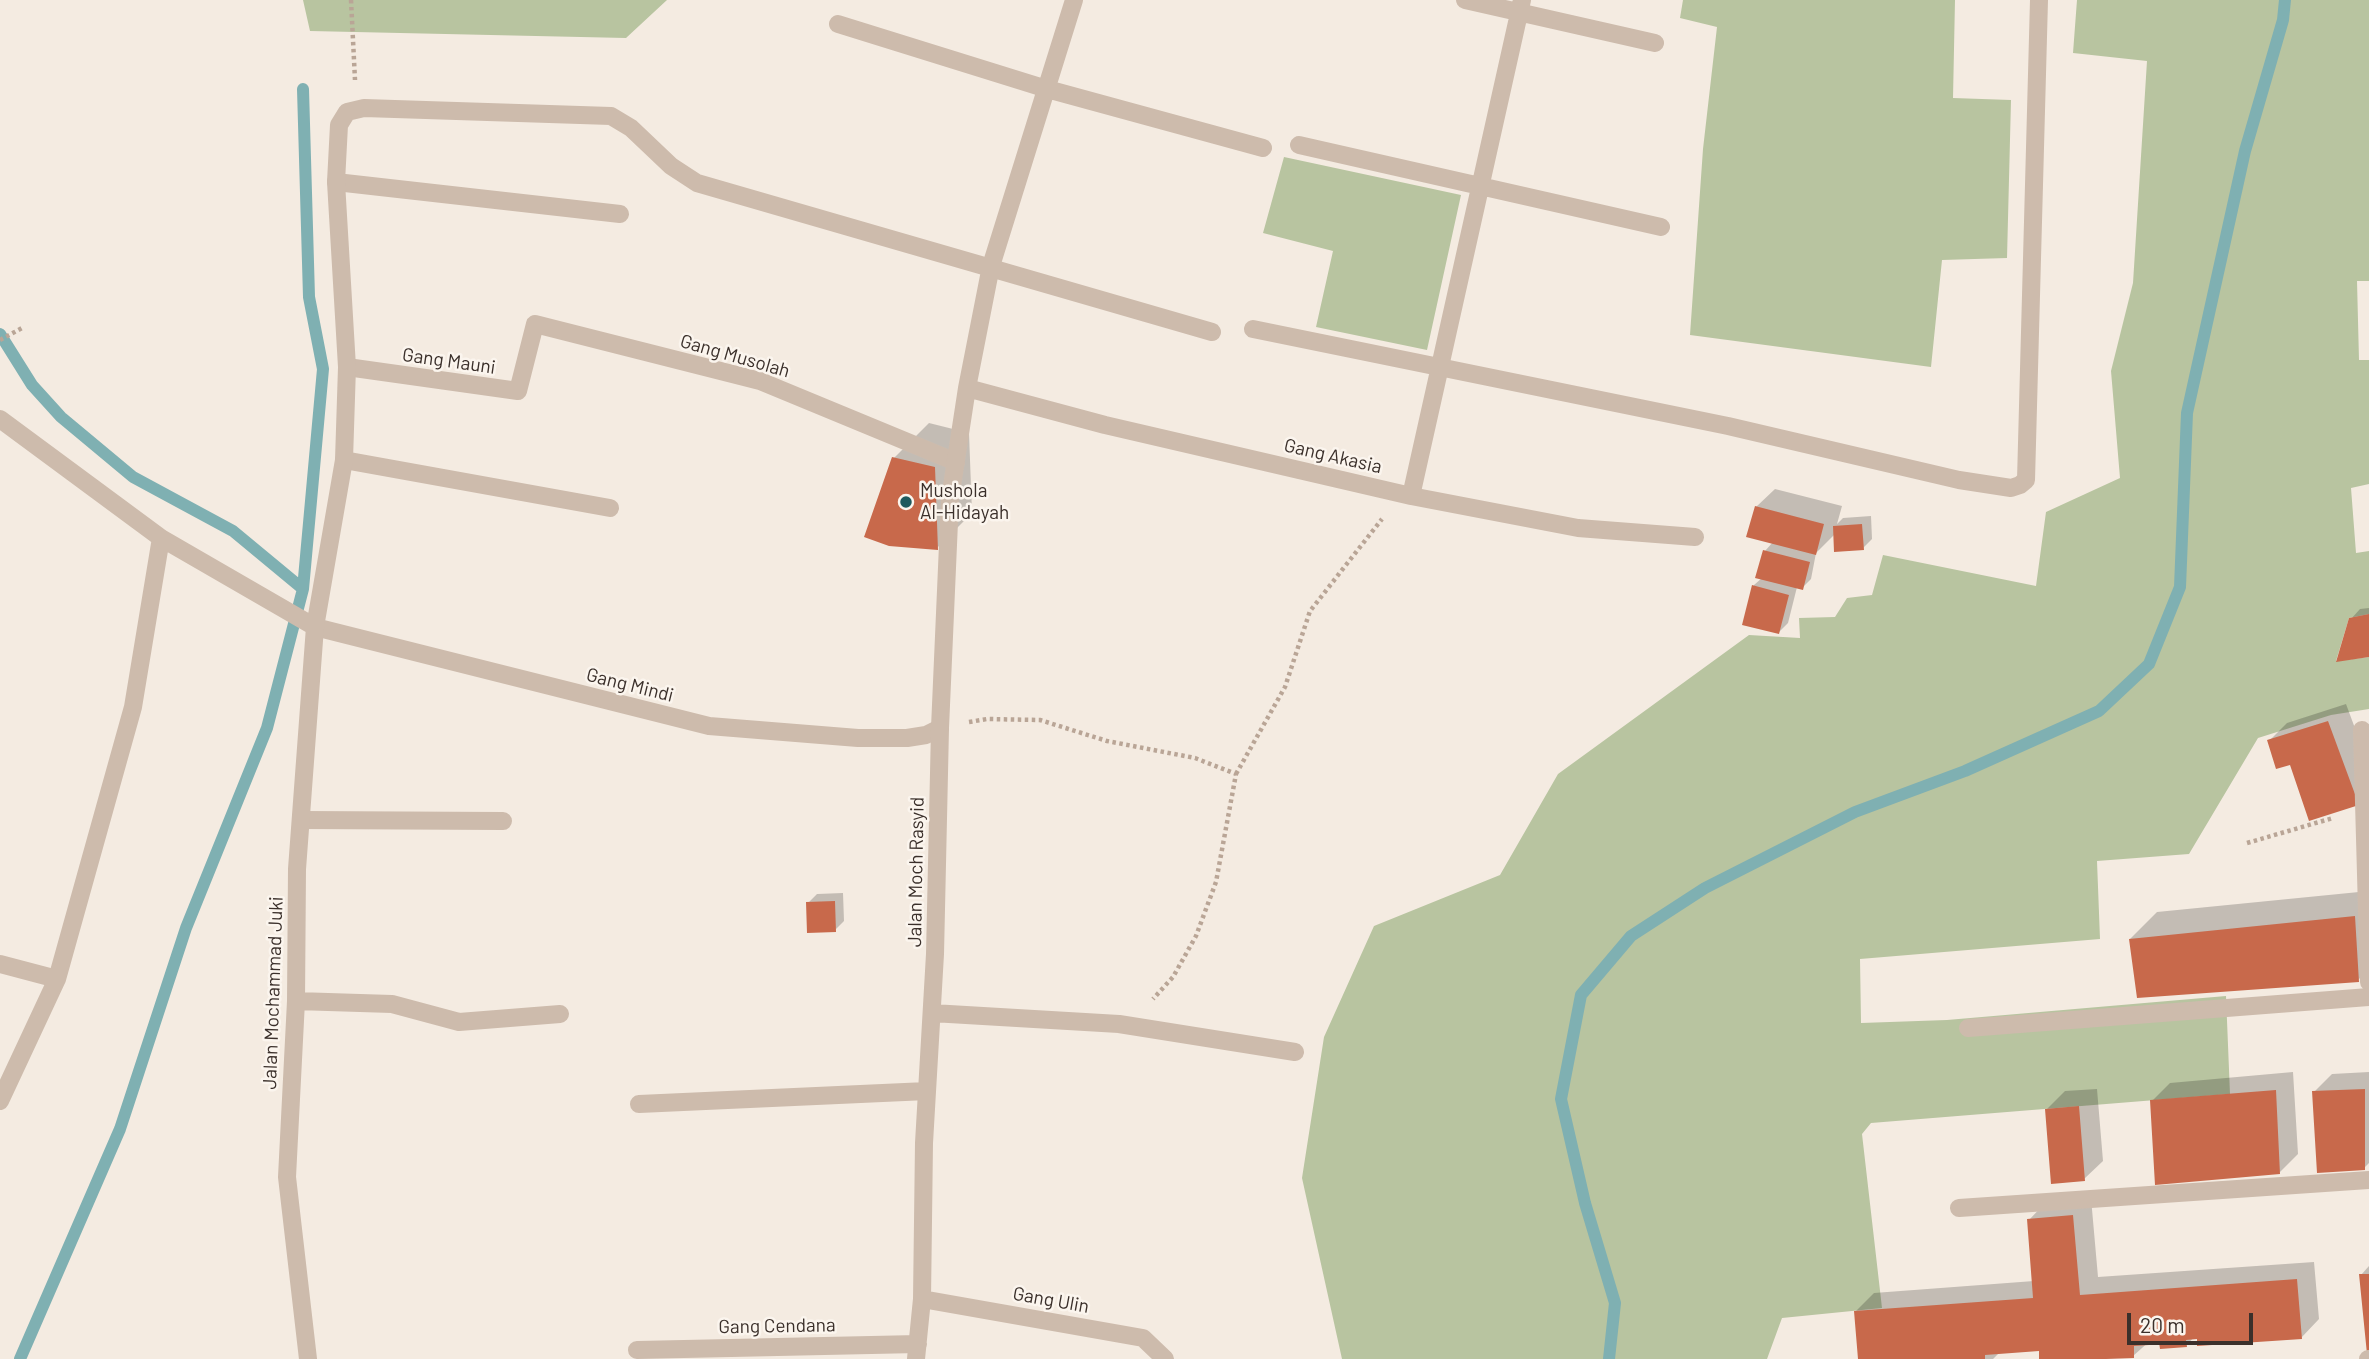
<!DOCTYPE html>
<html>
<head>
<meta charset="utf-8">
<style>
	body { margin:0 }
	#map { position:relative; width:2369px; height:1359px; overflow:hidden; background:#f4ebe1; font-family:Barlow,sans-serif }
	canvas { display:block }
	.scale { position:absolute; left:2127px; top:1313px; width:126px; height:32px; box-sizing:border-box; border:4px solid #3b302b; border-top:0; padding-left:9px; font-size:21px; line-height:24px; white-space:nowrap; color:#3b302b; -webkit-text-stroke:5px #fbf5ee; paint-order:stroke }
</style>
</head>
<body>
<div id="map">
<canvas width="2369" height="1359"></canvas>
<div class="scale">20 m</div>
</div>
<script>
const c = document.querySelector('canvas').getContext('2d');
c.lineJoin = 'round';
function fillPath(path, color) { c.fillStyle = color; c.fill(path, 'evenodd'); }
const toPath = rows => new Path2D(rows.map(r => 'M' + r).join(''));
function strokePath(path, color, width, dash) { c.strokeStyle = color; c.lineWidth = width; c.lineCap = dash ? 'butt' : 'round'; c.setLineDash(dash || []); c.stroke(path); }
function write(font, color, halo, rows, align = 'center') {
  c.font = font + ' Barlow,sans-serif'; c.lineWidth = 5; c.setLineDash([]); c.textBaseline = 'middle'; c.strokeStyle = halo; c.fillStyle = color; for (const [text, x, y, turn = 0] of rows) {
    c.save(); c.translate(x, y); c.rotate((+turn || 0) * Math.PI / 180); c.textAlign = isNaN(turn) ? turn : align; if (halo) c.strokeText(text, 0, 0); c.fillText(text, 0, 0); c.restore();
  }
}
fillPath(toPath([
	[303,0,667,0,626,38,310,31],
	[1683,0,1955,0,1953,98,2011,100,2007,258,1942,260,1931,367,1690,335,1703,149,1717,27,1680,18],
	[2077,0,2369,0,2369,281,2357,281,2359,360,2369,360,2369,484,2351,488,2356,553,2369,551,2369,614,2349,618,2336,661,2369,657,2369,709,2331,715,2258,738,2189,854,2097,861,2100,939,1860,959,1861,1023,1947,1020,2226,996,2230,1094,1871,1123,1862,1134,1882,1308,1782,1318,1767,1359,1342,1359,1302,1178,1324,1037,1374,926,1500,875,1558,774,1749,635,1800,638,1799,618,1835,617,1847,598,1872,595,1883,555,2036,586,2046,512,2120,478,2111,371,2133,283,2147,61,2073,53],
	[1284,157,1461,195,1427,350,1316,327,1333,251,1263,233]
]), '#b8c4a0');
fillPath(toPath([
	[929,423,969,433,972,513,937,548,894,458],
	[1775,489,1842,506,1837,524,1843,518,1871,516,1872,539,1863,548,1835,534,1816,553,1811,579,1802,588,1797,587,1788,623,1779,632,1744,623,1754,585,1762,578,1765,551,1773,542,1756,507],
	[2369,608,2369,655,2351,619,2360,609],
	[2346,704,2369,766,2358,804,2291,763,2269,741,2287,723],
	[2369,891,2369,969,2358,980,2130,939,2157,912],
	[843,893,844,921,835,930,808,903,817,894],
	[2293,1072,2298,1154,2280,1172,2152,1101,2170,1083],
	[2369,1072,2369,1163,2364,1168,2314,1092,2332,1074],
	[2097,1089,2103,1161,2084,1179,2047,1109,2065,1091],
	[2091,1198,2098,1277,2314,1262,2319,1319,2301,1338,2194,1337,2186,1346,2151,1340,2133,1356,2041,1359,2040,1349,2000,1352,1993,1359,1859,1359,1856,1311,1874,1293,2034,1281,2029,1220,2047,1201],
	[2369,1266,2369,1348,2361,1275]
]), '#0003');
strokePath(toPath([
	[0,334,32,385,61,417,133,477,233,531,303,589],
	[20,1359,120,1129,186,928,267,728,303,589,323,369,309,297,303,89],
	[1609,1359,1615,1303,1585,1203,1561,1099,1581,995,1631,936,1705,888,1855,812,1965,771,2099,711,2149,664,2180,587,2187,413,2245,151,2283,20,2285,0]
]), '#7fb0b2', 12);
fillPath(toPath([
	[892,457,935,467,938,550,889,546,864,537],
	[1755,506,1824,524,1816,555,1746,537],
	[1862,524,1864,550,1834,552,1833,526],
	[1763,550,1810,562,1803,590,1755,578],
	[1752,585,1789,595,1779,634,1742,625],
	[2369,614,2369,657,2336,662,2349,618],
	[2328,721,2359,805,2309,821,2290,765,2276,769,2267,740],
	[835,901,836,932,807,933,806,902],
	[2355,916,2359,982,2137,998,2129,939],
	[2365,1089,2365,1170,2317,1173,2312,1091],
	[2276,1090,2280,1174,2155,1185,2150,1100],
	[2079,1106,2085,1181,2051,1184,2045,1109],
	[2073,1215,2080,1295,2297,1279,2302,1339,2197,1346,2197,1339,2186,1340,2187,1347,2160,1349,2159,1342,2149,1342,2149,1345,2134,1346,2134,1358,2106,1359,2039,1359,2039,1351,1985,1355,1985,1359,1858,1359,1854,1311,2033,1298,2027,1219],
	[2359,1274,2369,1274,2369,1354,2367,1354]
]), '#c8694b');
strokePath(toPath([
	[351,0,355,80],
	[0,340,22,328],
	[969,722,987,719,1040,720,1107,741,1195,758,1236,774,1216,882,1196,936,1173,977,1153,999],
	[1236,774,1285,687,1310,611,1382,519],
	[2247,843,2333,818]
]), '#b9a596', 4.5, [3.5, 3.5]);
strokePath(toPath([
	[336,182,620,214],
	[347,367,518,391,535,324,760,381,956,462],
	[344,460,610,508],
	[315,627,709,726,858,738,907,738,926,735,940,728],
	[2362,730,2369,982],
	[302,820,503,821]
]), '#cdbbac', 18);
strokePath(toPath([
	[1465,0,1655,43],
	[838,24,1047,89,1263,148],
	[1299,145,1661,227],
	[1253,329,1728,426,1959,480,2011,488,2020,485,2026,480,2039,0],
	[967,388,1105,425,1411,496,1578,528,1695,537],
	[0,419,161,538,315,627],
	[1411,496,1522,0],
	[0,964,57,979],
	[296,1001,392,1004,459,1022,560,1014],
	[932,1013,1119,1024,1295,1052],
	[1968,1028,2369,997],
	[0,1101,57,979,133,707,161,538],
	[639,1104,927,1091],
	[1959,1208,2369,1180],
	[922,1299,1143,1338,1165,1359],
	[637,1350,918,1344],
	[308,1359,287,1177,296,1001,297,869,315,627,344,460,347,367,336,182,339,125,347,112,364,108,611,116,631,128,671,166,697,183,1212,332],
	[916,1359,922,1299,924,1143,935,954,940,728,950,499,967,388,991,266,1074,0],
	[2368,1359,2369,1359]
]), '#cdbbac', 18);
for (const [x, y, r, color] of [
	[906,502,7,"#1f5a5e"]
]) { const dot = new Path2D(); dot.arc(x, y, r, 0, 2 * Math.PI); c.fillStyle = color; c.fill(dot); strokePath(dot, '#fbf5ee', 2.5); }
write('19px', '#3b302b', '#fbf5ee', [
	["Gang Musolah",735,356,16],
	["Gang Mauni",449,361,8],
	["Gang Akasia",1333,456,13],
	["Gang Mindi",630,685,14],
	["Jalan Moch Rasyid",916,872,-89],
	["Jalan Mochammad Juki",273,993,-88],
	["Gang Ulin",1051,1300,10],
	["Gang Cendana",777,1326,-1]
]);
write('19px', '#3b302b', '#fbf5ee', [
	["Mushola",920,491],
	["Al-Hidayah",920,513]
], 'left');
</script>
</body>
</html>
